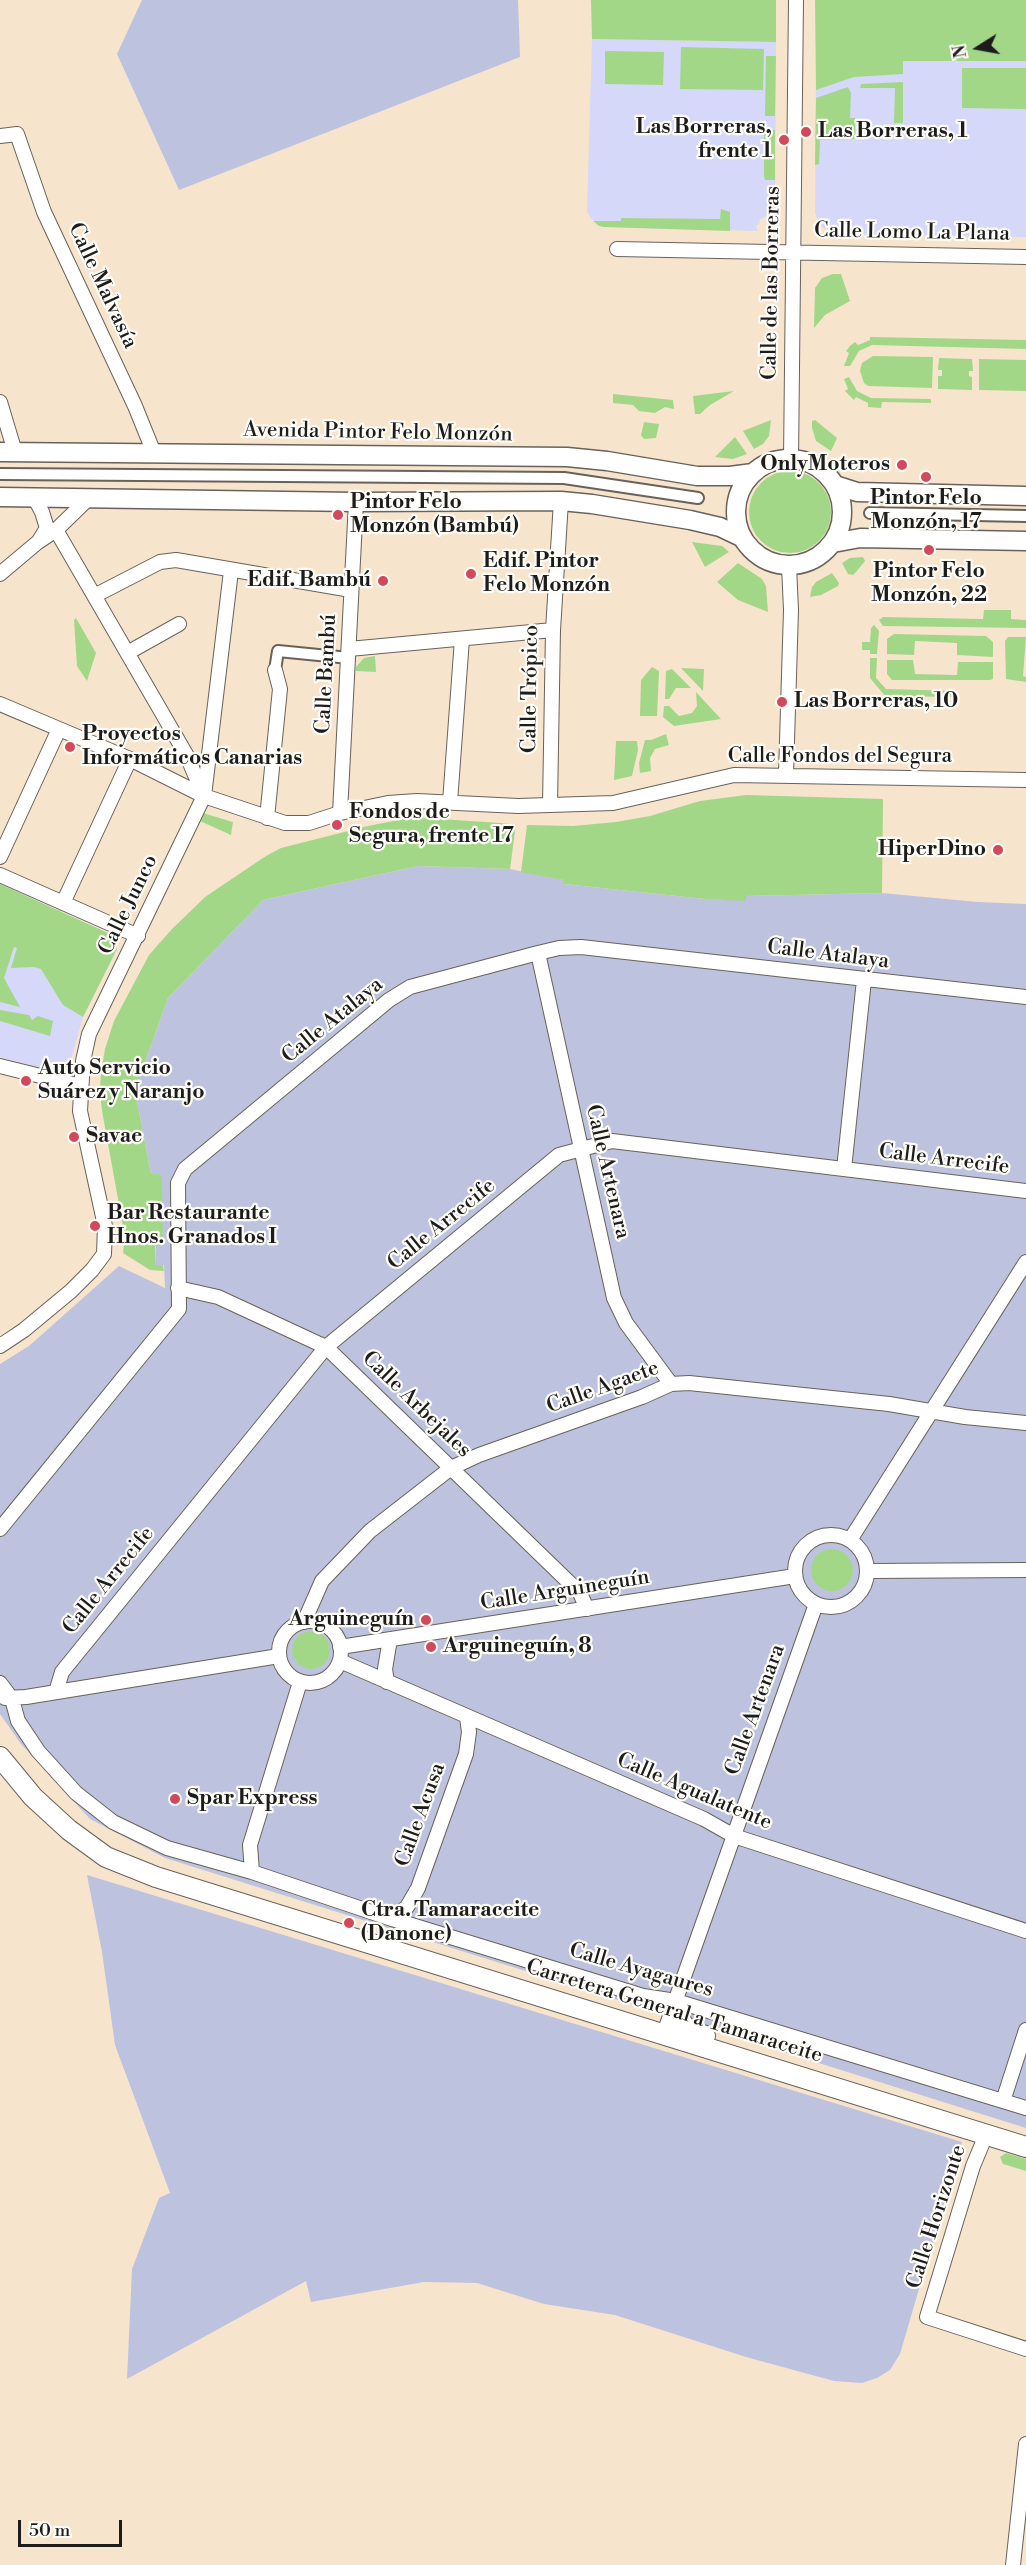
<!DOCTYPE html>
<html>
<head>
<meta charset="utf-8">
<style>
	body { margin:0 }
	#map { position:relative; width:1026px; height:2565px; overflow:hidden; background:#f7e4cd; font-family:"Libre Bodoni",serif }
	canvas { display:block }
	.north { position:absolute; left:948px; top:18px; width:60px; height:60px; -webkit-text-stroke:4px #fdfcf7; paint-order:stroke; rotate:259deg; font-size:16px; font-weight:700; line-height:24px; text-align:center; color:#1c1c1c }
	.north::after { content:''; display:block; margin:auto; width:21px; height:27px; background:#1c1c1c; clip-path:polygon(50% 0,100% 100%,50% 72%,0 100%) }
	.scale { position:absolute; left:18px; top:2520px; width:104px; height:27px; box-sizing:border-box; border:3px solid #1c1c1c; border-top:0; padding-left:8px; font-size:18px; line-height:21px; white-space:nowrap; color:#1c1c1c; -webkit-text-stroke:4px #fdfcf7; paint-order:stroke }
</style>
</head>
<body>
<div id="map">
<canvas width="1026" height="2565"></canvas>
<div class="north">N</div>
<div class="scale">50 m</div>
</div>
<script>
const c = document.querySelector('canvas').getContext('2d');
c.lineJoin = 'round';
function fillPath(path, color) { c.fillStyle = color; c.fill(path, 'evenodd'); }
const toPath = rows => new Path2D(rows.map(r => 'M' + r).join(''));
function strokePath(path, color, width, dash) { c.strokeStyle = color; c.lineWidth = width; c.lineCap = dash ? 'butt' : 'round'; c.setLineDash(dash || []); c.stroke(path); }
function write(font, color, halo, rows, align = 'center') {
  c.font = font + ' "Libre Bodoni",serif'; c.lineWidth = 4.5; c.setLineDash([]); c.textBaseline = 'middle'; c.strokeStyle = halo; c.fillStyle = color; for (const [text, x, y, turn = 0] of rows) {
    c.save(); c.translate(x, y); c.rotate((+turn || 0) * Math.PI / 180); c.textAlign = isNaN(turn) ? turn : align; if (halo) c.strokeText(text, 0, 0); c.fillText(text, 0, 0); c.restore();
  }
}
fillPath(toPath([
	[592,39,776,42,775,210,773,216,768,215,759,220,760,223,756,226,758,231,605,227,599,226,590,217,587,211],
	[816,61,1026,61,1026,237,836,235,822,227,815,213],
	[0,884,110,934,117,949,83,1017,70,1063,57,1072,0,1057]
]), '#d5d8f9');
fillPath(toPath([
	[142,0,518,0,520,57,179,190,117,54],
	[418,866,510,869,564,880,564,884,705,899,746,900,746,896,882,893,978,902,1026,904,1026,2128,165,1858,90,1819,21,1744,0,1714,0,1364,29,1346,119,1266,165,1288,164,1265,155,1265,158,1176,151,1174,135,1090,168,998,263,900],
	[87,1875,962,2142,900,2354,890,2370,877,2378,862,2383,834,2381,746,2357,615,2315,544,2304,477,2283,424,2282,311,2302,306,2281,127,2379,132,2269,159,2198,170,2193,115,2045,102,1952]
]), '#bdc3de');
fillPath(toPath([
	[591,0,776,0,776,42,592,39],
	[815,0,1026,0,1026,61,903,61,903,74,854,77,816,90],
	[681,47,764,49,763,90,680,89],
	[605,51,664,52,663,85,605,84],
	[766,56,776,56,775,116,765,116],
	[962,68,1026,68,1026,109,962,108],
	[903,82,903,123,894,123,895,88,860,88,861,84],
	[848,87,851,93,850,118,855,118,855,139,820,140,819,164,815,165,816,98],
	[759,129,775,130,775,180,765,180,764,177,764,131],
	[721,209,730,212,730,231,605,227,599,226,593,221,621,221,621,218,720,219],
	[833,274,841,274,850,301,825,315,814,328,815,288,822,278],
	[870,337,1026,340,1026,349,872,345,859,351,850,366,844,366,849,353,846,351,850,346,855,342,858,345,870,340],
	[873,356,933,357,932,388,868,386,864,383,860,371,862,363],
	[939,358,972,359,973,371,969,371,969,376,972,377,972,390,938,389,938,376,942,376,942,370,938,370],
	[979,359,1026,360,1026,391,979,390],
	[849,377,857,391,871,398,931,399,931,403,882,402,881,408,868,407,868,403,856,397,854,400,845,391,848,389,844,379],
	[734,391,710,405,700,414,695,414,693,396],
	[613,394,673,400,674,409,665,407,655,413,639,411,633,405,613,403],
	[771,420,769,436,763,444,754,449,743,431],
	[815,420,837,438,831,451,816,441,812,428,812,421],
	[644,422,659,424,656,438,644,439,641,435],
	[735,437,747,454,733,459,715,457],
	'749 512a41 41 0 1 1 82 0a41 41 0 1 1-82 0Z',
	[692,542,722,546,729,552,705,567],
	[863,557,865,561,856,572,853,575,848,574,842,563,850,558],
	[738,563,762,579,766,586,768,612,738,600,717,582],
	[832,573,839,583,838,586,821,595,810,597,812,587,816,582],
	[984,610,1011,610,1011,619,1026,620,1026,628,883,626,879,620,883,617,983,619],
	[76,618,96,653,87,681,77,666,74,620],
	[874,625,879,631,877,654,870,654,870,650,862,650,862,642,870,642,871,628],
	[894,634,986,636,993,642,993,657,957,655,957,643,915,641,914,655,887,654,887,639],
	[1008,637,1026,637,1023,676,1026,677,1026,682,1006,679,1005,641],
	[375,656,376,672,356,671,356,667,364,658],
	[870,658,877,658,876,678,886,689,956,691,956,697,885,696,870,678],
	[887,660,913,660,915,674,957,675,958,662,993,662,993,679,990,680,892,680,887,674],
	[652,667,659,671,657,716,640,716,641,680],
	[681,668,704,669,703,691],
	[672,669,691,688,676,688,669,699,665,699,666,671],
	[696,692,721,719,674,726,663,717,664,706,669,706,679,716,692,713,697,706],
	[666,734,669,745,655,749,650,758,651,771,640,773,639,763,645,740,651,740],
	[616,741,637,741,638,750,632,776,614,780],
	[746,795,883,799,882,893,746,896,746,901,705,899,564,884,563,880,521,872,527,825,573,826,616,822,650,816,700,801],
	[203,813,233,822,231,835,200,821],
	[425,818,516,824,510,869,418,866,263,900,168,998,135,1090,151,1174,158,1174,162,1177,163,1239,161,1239,161,1246,155,1246,155,1265,163,1265,164,1271,150,1270,123,1253,125,1237,102,1111,100,1091,101,1073,105,1049,114,1021,149,955,171,930,205,897,266,856,281,848,368,826,404,819],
	[0,884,110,934,117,949,83,1017,63,1005,41,969,34,967,11,968,17,948,14,947,4,978,20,1007,0,1002],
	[0,1010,29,1015,32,1020,38,1016,53,1021,50,1036,0,1021],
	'811 1570a21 21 0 1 1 42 0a21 21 0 1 1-42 0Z',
	'292 1650a19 19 0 1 1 38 0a19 19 0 1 1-38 0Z',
	[1006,2153,1026,2159,1026,2171,1003,2164,1000,2157]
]), '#a3d788');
const pedestrian = toPath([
	[0,474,564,478,698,498],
	[870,513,1026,516],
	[275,670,278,651,349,658]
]);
const minor = toPath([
	[0,136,17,134,44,212,135,406,154,453],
	[617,249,1026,257],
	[0,402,15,452],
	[791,459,796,0],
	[34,497,42,512,47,528,39,541],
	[56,530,187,756,203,794],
	[0,574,38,542,56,530,89,498],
	[96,595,160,562,176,560,351,590],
	[349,649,553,630],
	[129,652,179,624],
	[0,704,130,759,204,796,285,823,309,823,340,813,388,803,417,801,518,806,613,803,734,775,1026,780],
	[786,774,791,610,789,566],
	[450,802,462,639],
	[550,805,553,630,561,501],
	[340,813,356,502],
	[267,818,280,689,275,670],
	[0,857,59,729],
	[0,875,138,936],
	[63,903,130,759],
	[538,953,614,1298,626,1323,671,1384],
	[0,1066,81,1086],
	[844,1169,864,980],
	[178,1288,218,1297,326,1347,580,1593,587,1609],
	[0,1346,24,1330,71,1291,92,1270,104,1254,105,1226,80,1111,83,1061,89,1034,204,796,231,571],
	[0,1529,179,1309,178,1183,185,1169,389,1000,410,987,538,953,559,948,581,947,1026,997],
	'795 1571a36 36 0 1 1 72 0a36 36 0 1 1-72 0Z',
	[850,1540,1026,1262],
	[868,1571,1026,1570],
	'279 1652a31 31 0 1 1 62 0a31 31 0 1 1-62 0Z',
	[304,1622,322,1581,370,1531,451,1468,479,1455,642,1397,671,1384,689,1383,889,1404,965,1417,1026,1423],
	[340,1647,795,1576],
	[340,1661,704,1819,734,1836,1026,1931],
	[387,1682,385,1669,390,1639],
	[0,1683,12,1699,18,1721,38,1751,76,1793,113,1822,167,1848,252,1872,392,1919,643,1996,676,2001,1026,2108],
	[56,1692,62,1672,326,1347,559,1155,612,1141,1026,1191],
	[5,1698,26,1697,279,1656],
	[252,1872,250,1845,300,1682],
	[392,1919,407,1907,418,1888,466,1754,469,1732,467,1717],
	[664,2033,816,1604],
	[1003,2101,1026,2030],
	[986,2135,973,2166,927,2317,1026,2349],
	[1013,2565,1026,2444]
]);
const tertiary = toPath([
	[0,452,567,457,607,461,697,476,730,476,753,473],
	'736 512a53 53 0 1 1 106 0a53 53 0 1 1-106 0Z',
	[835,485,857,492,1026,496],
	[0,497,356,502,561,501,592,504,690,520,720,527,743,538],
	[833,543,860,538,1026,541]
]);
const secondary = toPath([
	[0,1757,33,1797,69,1830,106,1857,156,1877,1026,2147],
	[672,2009,685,2027,705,2036]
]);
strokePath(pedestrian, '#69625a', 14);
strokePath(minor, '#69625a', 16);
strokePath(tertiary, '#69625a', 21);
strokePath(secondary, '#69625a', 22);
strokePath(pedestrian, '#fff', 10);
strokePath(minor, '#fff', 14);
strokePath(tertiary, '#fff', 18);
strokePath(secondary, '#fff', 20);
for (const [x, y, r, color] of [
	[806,132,6,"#d1495b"],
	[784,140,6,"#d1495b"],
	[902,465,6,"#d1495b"],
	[926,477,6,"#d1495b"],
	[338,515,6,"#d1495b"],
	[929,550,6,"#d1495b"],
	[471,574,6,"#d1495b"],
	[383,581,6,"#d1495b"],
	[782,702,6,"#d1495b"],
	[70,747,6,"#d1495b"],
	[337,825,6,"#d1495b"],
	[998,850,6,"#d1495b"],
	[26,1081,6,"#d1495b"],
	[74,1137,6,"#d1495b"],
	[95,1226,6,"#d1495b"],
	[426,1620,6,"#d1495b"],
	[431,1647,6,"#d1495b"],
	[175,1799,6,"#d1495b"],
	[349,1923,6,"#d1495b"]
]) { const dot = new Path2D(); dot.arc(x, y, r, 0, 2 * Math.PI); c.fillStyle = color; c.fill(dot); strokePath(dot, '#fdfcf7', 2); }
write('bold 21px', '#1c1c1c', '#fdfcf7', [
	["Las Borreras,",772,128,"right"],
	["frente 1",772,152,"right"],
	["Las Borreras, 1",818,132],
	["OnlyMoteros",890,465,"right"],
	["Pintor Felo",926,499,"center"],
	["Monzón, 17",926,523,"center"],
	["Pintor Felo",350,503],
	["Monzón (Bambú)",350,527],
	["Edif. Pintor",483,562],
	["Felo Monzón",483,586],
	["Pintor Felo",929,572,"center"],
	["Monzón, 22",929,596,"center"],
	["Edif. Bambú",371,581,"right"],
	["Las Borreras, 10",794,702],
	["Proyectos",82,735],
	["Informáticos Canarias",82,759],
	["Fondos de",349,813],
	["Segura, frente 17",349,837],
	["HiperDino",986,850,"right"],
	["Auto Servicio",38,1069],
	["Suárez y Naranjo",38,1093],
	["Savae",86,1137],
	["Bar Restaurante",107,1214],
	["Hnos. Granados I",107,1238],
	["Arguineguín",414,1620,"right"],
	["Arguineguín, 8",443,1647],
	["Spar Express",187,1799],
	["Ctra. Tamaraceite",361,1911],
	["(Danone)",361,1935]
], 'left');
write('21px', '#1c1c1c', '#fdfcf7', [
	["Calle Lomo La Plana",912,233,1],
	["Calle de las Borreras",772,283,-89],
	["Calle Malvasía",102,286,65],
	["Avenida Pintor Felo Monzón",378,433,1],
	["Calle Bambú",327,674,-87],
	["Calle Trópico",531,689,-89],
	["Calle Fondos del Segura",840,757],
	["Calle Junco",129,905,-64],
	["Calle Atalaya",828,955,7],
	["Calle Atalaya",333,1021,-39],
	["Calle Arrecife",944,1160,7],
	["Calle Artenara",607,1172,77],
	["Calle Arrecife",442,1225,-39],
	["Calle Agaete",603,1388,-20],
	["Calle Arbejales",416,1405,44],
	["Calle Arrecife",109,1581,-51],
	["Calle Arguineguín",565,1591,-9],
	["Calle Artenara",756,1710,-70],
	["Calle Agualatente",694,1792,23],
	["Calle Acusa",421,1815,-70],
	["Calle Ayagaures",641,1971,16],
	["Carretera General a Tamaraceite",674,2012,17],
	["Calle Horizonte",937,2217,-72]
]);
</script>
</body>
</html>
